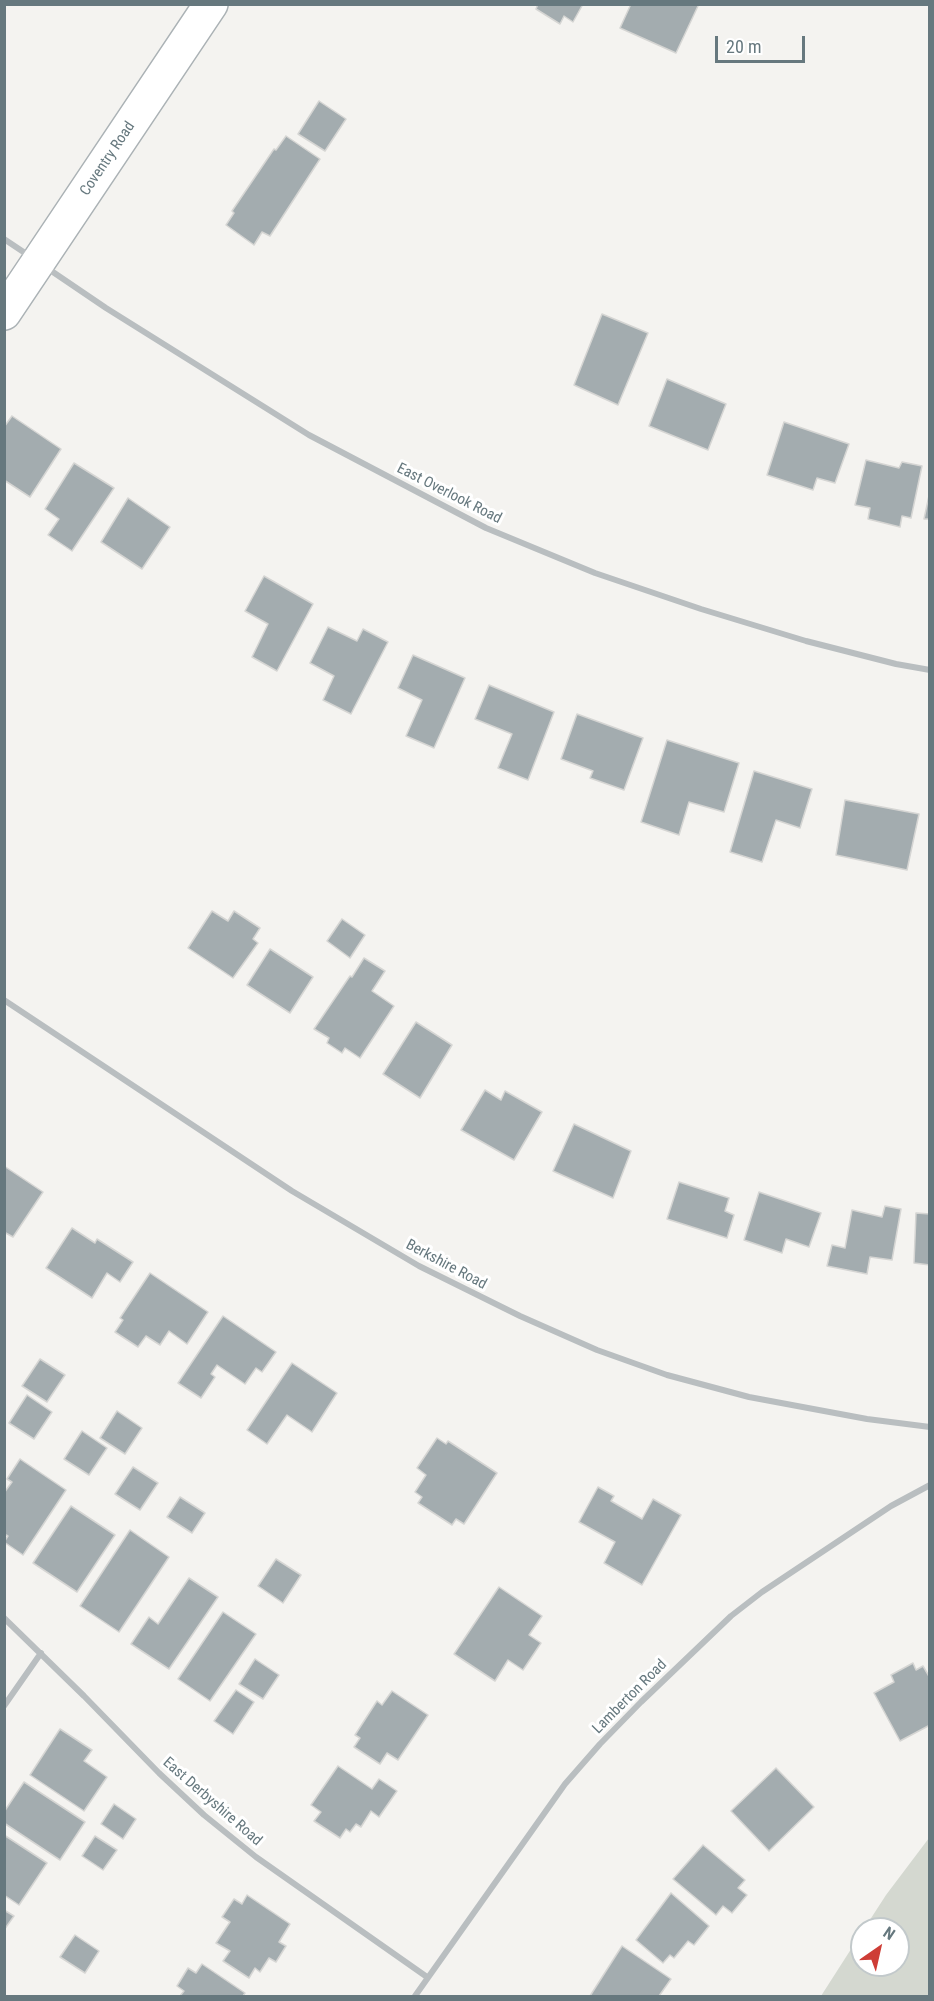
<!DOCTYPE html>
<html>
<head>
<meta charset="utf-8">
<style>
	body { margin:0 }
	#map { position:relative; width:934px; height:2001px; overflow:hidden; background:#f4f3f0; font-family:"Roboto Condensed",sans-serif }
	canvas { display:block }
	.frame { position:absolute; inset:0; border:6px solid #66787e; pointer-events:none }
	.north { position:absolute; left:850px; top:1917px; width:60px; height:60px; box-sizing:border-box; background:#fff; border:2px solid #c2c9cb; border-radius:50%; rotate:34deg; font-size:16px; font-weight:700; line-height:24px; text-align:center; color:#66787e }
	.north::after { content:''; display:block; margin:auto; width:21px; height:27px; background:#ce3d36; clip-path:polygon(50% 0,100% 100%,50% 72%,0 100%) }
	.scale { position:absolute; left:715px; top:36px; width:90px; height:27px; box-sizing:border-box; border:3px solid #66787e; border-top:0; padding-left:8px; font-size:18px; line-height:21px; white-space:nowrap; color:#66787e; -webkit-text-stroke:4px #fff; paint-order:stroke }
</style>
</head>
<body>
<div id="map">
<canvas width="934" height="2001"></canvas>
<div class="frame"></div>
<div class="north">N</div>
<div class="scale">20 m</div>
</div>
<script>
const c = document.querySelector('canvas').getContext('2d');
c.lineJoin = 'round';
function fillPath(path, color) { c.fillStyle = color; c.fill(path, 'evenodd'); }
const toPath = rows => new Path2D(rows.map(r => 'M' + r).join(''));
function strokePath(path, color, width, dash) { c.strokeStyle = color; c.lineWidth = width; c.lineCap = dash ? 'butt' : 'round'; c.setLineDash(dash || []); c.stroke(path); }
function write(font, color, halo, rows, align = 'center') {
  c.font = font + ' "Roboto Condensed",sans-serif'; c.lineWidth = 6; c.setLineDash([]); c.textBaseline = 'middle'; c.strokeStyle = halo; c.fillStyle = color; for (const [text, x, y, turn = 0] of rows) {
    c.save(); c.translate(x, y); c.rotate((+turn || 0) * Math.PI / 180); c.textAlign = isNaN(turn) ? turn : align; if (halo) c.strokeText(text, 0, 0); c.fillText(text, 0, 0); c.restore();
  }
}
fillPath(toPath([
	[929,1838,929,1996,821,1996,862,1932,862,1965,898,1965,898,1929,864,1929,886,1895]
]), '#d4d8d0');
const building = toPath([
	[538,4,583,4,573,22,564,16,560,24,536,9,538,4],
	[631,4,696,4,698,6,676,53,620,28,631,4],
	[319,101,346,119,325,151,298,134,319,101],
	[286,136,320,159,270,236,262,232,254,245,226,225,234,213,232,211,274,149,276,150,286,136],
	[602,314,648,333,618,405,574,385,602,314],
	[667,379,726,404,708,450,649,426,667,379],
	[12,416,61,449,30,497,4,480,4,427,12,416],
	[784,422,849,444,835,483,817,478,813,490,767,475,784,422],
	[866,460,899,468,902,462,922,466,911,518,902,516,900,527,868,519,870,508,855,505,866,460],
	[74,463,114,488,72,551,48,535,59,519,45,509,74,463],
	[930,491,930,519,924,519,930,491],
	[128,498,170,527,142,569,101,542,128,498],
	[264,576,313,604,277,671,252,657,268,624,245,611,264,576],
	[328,627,357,641,363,629,388,642,351,714,323,700,334,676,310,663,328,627],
	[413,655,465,678,434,748,406,736,422,700,398,688,413,655],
	[489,685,554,712,528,780,498,768,512,734,475,719,489,685],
	[577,714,643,738,624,790,590,778,593,771,561,759,577,714],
	[667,740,739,763,724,812,689,802,679,835,641,822,667,740],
	[754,771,812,789,800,828,776,820,762,862,730,852,754,771],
	[845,800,919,814,907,870,836,855,845,800],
	[212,911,228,921,234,911,260,928,253,939,258,943,233,978,188,948,212,911],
	[342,919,365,935,350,958,327,941,342,919],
	[270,949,313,977,290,1013,247,985,270,949],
	[364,958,385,971,372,991,394,1006,360,1058,345,1048,342,1053,327,1043,329,1038,314,1029,350,976,352,977,364,958],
	[416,1022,452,1045,420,1098,383,1074,416,1022],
	[485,1090,501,1100,505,1091,542,1112,514,1160,461,1130,485,1090],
	[574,1124,631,1151,613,1198,553,1171,574,1124],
	[4,1166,43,1192,13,1237,4,1232,4,1166],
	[679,1182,729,1198,725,1211,734,1215,727,1238,667,1219,679,1182],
	[759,1192,821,1213,809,1247,786,1239,782,1253,744,1240,759,1192],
	[885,1206,901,1209,892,1260,870,1257,867,1274,827,1266,832,1245,845,1248,852,1210,882,1217,885,1206],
	[916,1213,930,1214,930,1265,914,1263,916,1213],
	[72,1228,95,1243,97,1239,133,1262,120,1282,107,1273,92,1298,46,1268,72,1228],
	[150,1273,208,1312,187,1344,169,1331,160,1345,146,1336,138,1347,115,1332,123,1320,120,1318,150,1273],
	[223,1316,276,1352,262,1372,256,1368,245,1384,217,1365,211,1374,215,1377,201,1398,178,1383,223,1316],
	[40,1359,65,1375,47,1402,22,1386,40,1359],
	[292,1363,337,1393,312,1432,287,1415,267,1444,247,1430,292,1363],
	[27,1395,52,1412,34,1439,9,1423,27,1395],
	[117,1411,142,1428,125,1454,100,1438,117,1411],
	[82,1431,107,1448,89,1475,64,1459,82,1431],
	[437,1438,446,1444,448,1441,497,1473,464,1524,456,1519,452,1525,418,1503,422,1497,415,1492,426,1475,417,1468,437,1438],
	[20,1459,66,1490,23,1555,4,1542,8,1536,4,1534,4,1493,12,1482,7,1479,20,1459],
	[133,1467,158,1483,140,1510,115,1494,133,1467],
	[598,1487,614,1496,611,1501,642,1519,653,1499,681,1515,642,1585,604,1563,615,1542,579,1522,598,1487],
	[180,1497,205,1513,192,1533,167,1517,180,1497],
	[71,1506,115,1535,77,1592,33,1563,71,1506],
	[130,1530,169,1557,119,1632,80,1606,130,1530],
	[276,1559,301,1575,283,1603,258,1586,276,1559],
	[189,1578,218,1597,169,1669,131,1644,149,1617,158,1624,189,1578],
	[499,1587,542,1616,529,1635,541,1643,523,1670,508,1660,495,1681,454,1654,499,1587],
	[223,1612,256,1634,210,1701,178,1679,223,1612],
	[255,1659,279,1675,263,1699,239,1684,255,1659],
	[913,1663,916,1670,923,1666,930,1678,930,1725,900,1741,874,1693,894,1682,891,1675,913,1663],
	[236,1690,254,1702,233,1734,214,1721,236,1690],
	[392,1691,428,1715,398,1760,387,1753,380,1764,354,1747,360,1738,355,1735,377,1701,382,1705,392,1691],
	[60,1729,92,1750,84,1761,107,1777,84,1811,30,1775,60,1729],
	[338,1766,372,1789,379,1779,397,1791,379,1817,371,1811,361,1827,356,1824,350,1832,346,1829,340,1838,314,1821,321,1812,311,1805,338,1766],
	[776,1768,814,1807,769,1851,731,1811,776,1768],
	[24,1782,85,1822,60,1860,4,1823,4,1812,24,1782],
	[114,1804,136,1819,123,1839,101,1824,114,1804],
	[4,1835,47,1863,19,1905,4,1895,4,1835],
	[95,1836,117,1850,103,1870,82,1856,95,1836],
	[703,1845,745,1880,738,1888,747,1895,732,1913,723,1906,716,1915,673,1879,703,1845],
	[671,1893,709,1926,694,1945,688,1941,674,1958,670,1955,663,1963,636,1940,671,1893],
	[247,1895,290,1924,279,1942,286,1946,276,1962,269,1958,260,1972,255,1968,249,1978,223,1961,230,1951,216,1943,230,1922,222,1917,234,1899,242,1904,247,1895],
	[4,1910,14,1916,4,1930,4,1910],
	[75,1935,99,1951,85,1973,60,1957,75,1935],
	[622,1946,671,1979,659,1996,590,1996,622,1946],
	[202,1964,245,1993,243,1996,180,1996,184,1991,177,1986,188,1968,196,1973,202,1964]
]);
fillPath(building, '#a3acaf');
strokePath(building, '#d5d5d3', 1.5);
const secondary = toPath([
	[4,313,211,4]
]);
strokePath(secondary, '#abb2b5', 36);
strokePath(toPath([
	[4,239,31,257],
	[47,268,106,308,309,435,486,528,595,573,701,609,806,641,896,664,930,670],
	[4,1000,292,1191,419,1266,520,1316,597,1350,667,1375,749,1397,867,1419,930,1427],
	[4,1618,84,1696,159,1773,204,1815,256,1857,427,1977],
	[4,1706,41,1653],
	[415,1996,565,1784,600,1744,641,1702,731,1616,762,1592,891,1506,930,1485]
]), '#b9bec0', 6);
strokePath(secondary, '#fff', 33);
write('15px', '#66787e', '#fff', [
	["Coventry Road",108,159,-56],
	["East Overlook Road",449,494,27],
	["Berkshire Road",446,1265,28],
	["Lamberton Road",630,1697,-45],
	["East Derbyshire Road",212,1802,41]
]);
</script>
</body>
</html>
